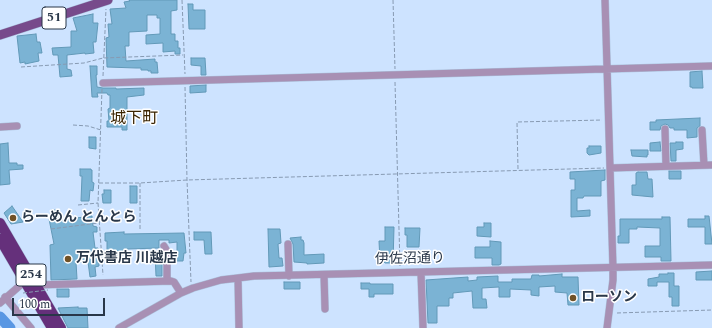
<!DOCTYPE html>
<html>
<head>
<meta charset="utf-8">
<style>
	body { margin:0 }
	#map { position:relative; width:712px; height:328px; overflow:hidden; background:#cde3ff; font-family:Spectral,serif }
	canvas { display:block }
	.scale { position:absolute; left:12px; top:298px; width:93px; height:18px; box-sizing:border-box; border:2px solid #293749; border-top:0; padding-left:5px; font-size:12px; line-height:14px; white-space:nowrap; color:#293749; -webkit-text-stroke:3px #fff; paint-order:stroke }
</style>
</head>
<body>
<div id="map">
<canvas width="712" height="328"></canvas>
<div class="scale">100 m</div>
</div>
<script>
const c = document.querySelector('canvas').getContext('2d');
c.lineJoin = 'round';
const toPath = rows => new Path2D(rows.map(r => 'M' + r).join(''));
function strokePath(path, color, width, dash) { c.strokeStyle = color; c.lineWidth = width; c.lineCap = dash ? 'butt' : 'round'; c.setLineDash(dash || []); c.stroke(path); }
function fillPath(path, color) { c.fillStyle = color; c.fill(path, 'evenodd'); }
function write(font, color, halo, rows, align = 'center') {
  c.font = font + ' Spectral,"Noto Sans JP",serif'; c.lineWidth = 3; c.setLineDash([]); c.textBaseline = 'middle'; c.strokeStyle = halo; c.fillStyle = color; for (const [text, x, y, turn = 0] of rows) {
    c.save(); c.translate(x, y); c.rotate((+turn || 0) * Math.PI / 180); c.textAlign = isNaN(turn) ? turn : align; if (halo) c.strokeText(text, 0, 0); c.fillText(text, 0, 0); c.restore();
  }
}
strokePath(toPath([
	[0,317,10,328]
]), '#5997e3', 11);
const building = toPath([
	[129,0,177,0,177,10,171,11,171,34,175,34,175,41,178,41,178,48,180,48,180,54,175,54,175,51,163,52,163,43,146,44,146,35,160,34,160,18,157,18,157,15,147,15,147,31,129,32,129,46,125,46,126,61,155,59,155,62,157,62,158,73,151,73,151,71,148,71,148,70,141,70,141,68,136,68,107,67,106,38,109,37,108,24,112,24,110,9,126,8,124,2,130,1,129,0],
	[188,4,193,4,193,10,205,10,205,29,189,29,188,4],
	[93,14,93,23,98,23,96,42,93,42,94,53,85,54,85,53,67,55,67,69,71,70,72,76,60,77,58,55,53,55,52,48,71,47,71,31,77,31,73,18,93,14],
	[36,34,37,42,40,42,42,53,38,53,39,61,25,64,25,62,20,63,17,36,36,34],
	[191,58,205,58,206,75,201,75,201,66,191,65,191,58],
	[90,66,97,66,97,75,96,75,97,87,103,88,116,88,116,89,144,88,144,95,127,97,127,130,122,130,122,127,107,127,107,121,109,121,108,109,110,108,110,95,108,95,107,93,97,93,98,97,92,97,90,66],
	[702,71,703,88,692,88,692,87,690,87,690,72,702,71],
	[206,85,206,92,190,93,190,86,206,85],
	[700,118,700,126,697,128,697,137,687,138,687,130,674,130,674,128,670,128,668,125,665,124,661,126,660,130,650,130,650,122,656,122,656,120,700,118],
	[89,137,96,137,96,149,89,148,89,137],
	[660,142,661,151,650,151,650,143,660,142],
	[676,142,683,142,683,149,676,150,676,161,671,161,670,143,676,143,676,142],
	[8,143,9,163,17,163,17,165,23,165,23,169,9,170,10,184,0,185,0,144,8,143],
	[589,146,601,146,601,153,589,155,587,153,587,148,589,148,589,146],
	[631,150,648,150,648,155,647,155,647,157,632,156,631,150],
	[80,169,91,169,91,170,92,170,92,182,94,183,93,191,90,190,89,201,81,201,82,176,80,176,80,169],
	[605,170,605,180,601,181,601,196,584,196,583,198,577,198,577,211,590,210,590,216,571,217,571,190,575,190,575,179,570,179,570,172,605,170],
	[669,171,681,171,681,179,669,179,669,171],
	[638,172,647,172,648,179,652,179,653,197,632,195,632,185,636,185,636,173,638,172],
	[130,186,137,186,137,203,130,203,130,186],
	[104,190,111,190,111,203,103,203,102,194,104,194,104,190],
	[12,206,23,222,11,224,4,213,12,206],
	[52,210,58,210,58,220,60,219,60,220,92,216,93,226,97,227,97,232,93,232,95,248,98,248,99,266,95,267,96,276,90,277,88,262,76,262,77,279,51,280,50,245,54,244,49,219,52,219,52,210],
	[705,216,709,216,712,244,705,244,705,227,688,227,688,219,705,219,705,216],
	[662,217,670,217,671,261,661,261,661,257,645,257,645,246,660,246,660,228,637,227,637,229,629,229,629,243,618,243,618,236,620,236,620,219,662,219,662,217],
	[484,223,491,223,491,237,477,236,477,227,484,227,484,223],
	[385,227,394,227,393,263,385,263,383,261,380,261,379,241,385,241,385,227],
	[405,228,420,228,419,247,407,247,407,235,405,235,405,228],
	[268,229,280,229,281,243,278,244,279,258,282,258,283,266,269,267,268,229],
	[124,232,124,234,184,233,186,253,184,253,183,261,174,261,174,262,172,262,172,255,177,255,177,242,169,243,169,240,159,240,159,248,127,249,127,250,123,250,123,255,107,255,107,241,105,241,105,233,124,232],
	[194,232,211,232,212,254,205,254,204,240,194,240,194,232],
	[301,237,301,240,303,240,304,243,304,255,324,254,324,263,307,264,307,263,294,262,293,244,290,238,301,237],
	[490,241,501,242,501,264,499,265,492,265,492,258,475,258,475,247,490,247,490,241],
	[155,254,162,254,162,276,156,276,155,254],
	[712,271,712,280,696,280,696,272,712,271],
	[668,273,674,273,674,286,679,286,679,306,672,306,672,297,669,297,669,282,657,282,657,286,648,286,648,279,659,277,659,274,668,274,668,273],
	[562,274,562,277,578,277,579,305,568,305,567,293,555,292,555,286,539,287,539,296,531,295,531,290,510,289,510,297,499,297,499,287,482,288,482,299,486,299,487,308,473,308,472,291,453,293,453,298,449,298,449,306,437,306,437,323,428,323,426,280,468,277,468,281,477,280,477,277,498,276,498,282,512,282,512,279,531,279,532,275,539,275,539,276,562,274],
	[284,282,300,282,300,289,284,289,284,282],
	[361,283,370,283,370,284,393,284,393,294,374,294,374,297,369,297,369,289,361,289,361,283],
	[57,289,69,289,69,297,57,297,57,289],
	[78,307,78,308,87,308,88,328,68,328,58,308,78,307]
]);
fillPath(building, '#7bb3d4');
strokePath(building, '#6299b8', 1);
const minor = toPath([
	[605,0,613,268,613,280,607,328],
	[103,83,712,66],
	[0,127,17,126],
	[665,129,666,166],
	[702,130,704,165],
	[610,168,712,165],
	[288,244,289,276],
	[164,246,167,251,167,281],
	[421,273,423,328],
	[324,275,325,309],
	[238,278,239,328],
	[36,285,171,281,174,282,181,293],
	[5,297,31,328],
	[0,303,25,281],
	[119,328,181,293,193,288,221,280,238,278,254,276,712,265]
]);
const major = toPath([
	[0,35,108,0]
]);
const highway = toPath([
	[0,223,61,328],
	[0,239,52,328]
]);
strokePath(minor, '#acc1db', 8);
strokePath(major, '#acc1db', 10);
strokePath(highway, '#acc1db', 11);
strokePath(toPath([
	[182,0,185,74],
	[393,0,395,69],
	[21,67,84,63,103,58,183,55],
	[103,76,106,9],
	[395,82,400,266],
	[185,87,187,180,191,282],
	[102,89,98,203,103,275],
	[73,125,88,126,101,130],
	[518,169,517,122,602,120],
	[99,183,140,183,187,180,604,168],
	[140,183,140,230],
	[78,205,98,203],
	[51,229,98,223],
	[617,313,712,310]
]), '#879ab2', 1, [4, 2]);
strokePath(minor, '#a890b4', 7);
strokePath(major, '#774a8b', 9);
strokePath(highway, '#65307b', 10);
strokePath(toPath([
	[23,293,48,290]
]), '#879ab2', 1, [4, 2]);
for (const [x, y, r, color] of [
	[13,218,4,"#705227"],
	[68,259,4,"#705227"],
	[573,298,4,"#705227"]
]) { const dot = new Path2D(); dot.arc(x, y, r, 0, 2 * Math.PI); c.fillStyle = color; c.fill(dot); strokePath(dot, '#fff', 1.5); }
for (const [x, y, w] of [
	[54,18,24],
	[31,275,30]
]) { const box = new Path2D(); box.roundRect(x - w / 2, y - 11, w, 22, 3); c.fillStyle = '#fff'; c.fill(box); strokePath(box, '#293749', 1); }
write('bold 13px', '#293749', null, [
	["51",54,18],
	["254",31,275]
]);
write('bold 14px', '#293749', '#fff', [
	["らーめん とんとら",21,218],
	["万代書店 川越店",76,259],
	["ローソン",581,298]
], 'left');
write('14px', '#293749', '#fff', [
	["伊佐沼通り",410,260,-1]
]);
write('16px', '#3b2400', '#fff', [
	["城下町",134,120]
]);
</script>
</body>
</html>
